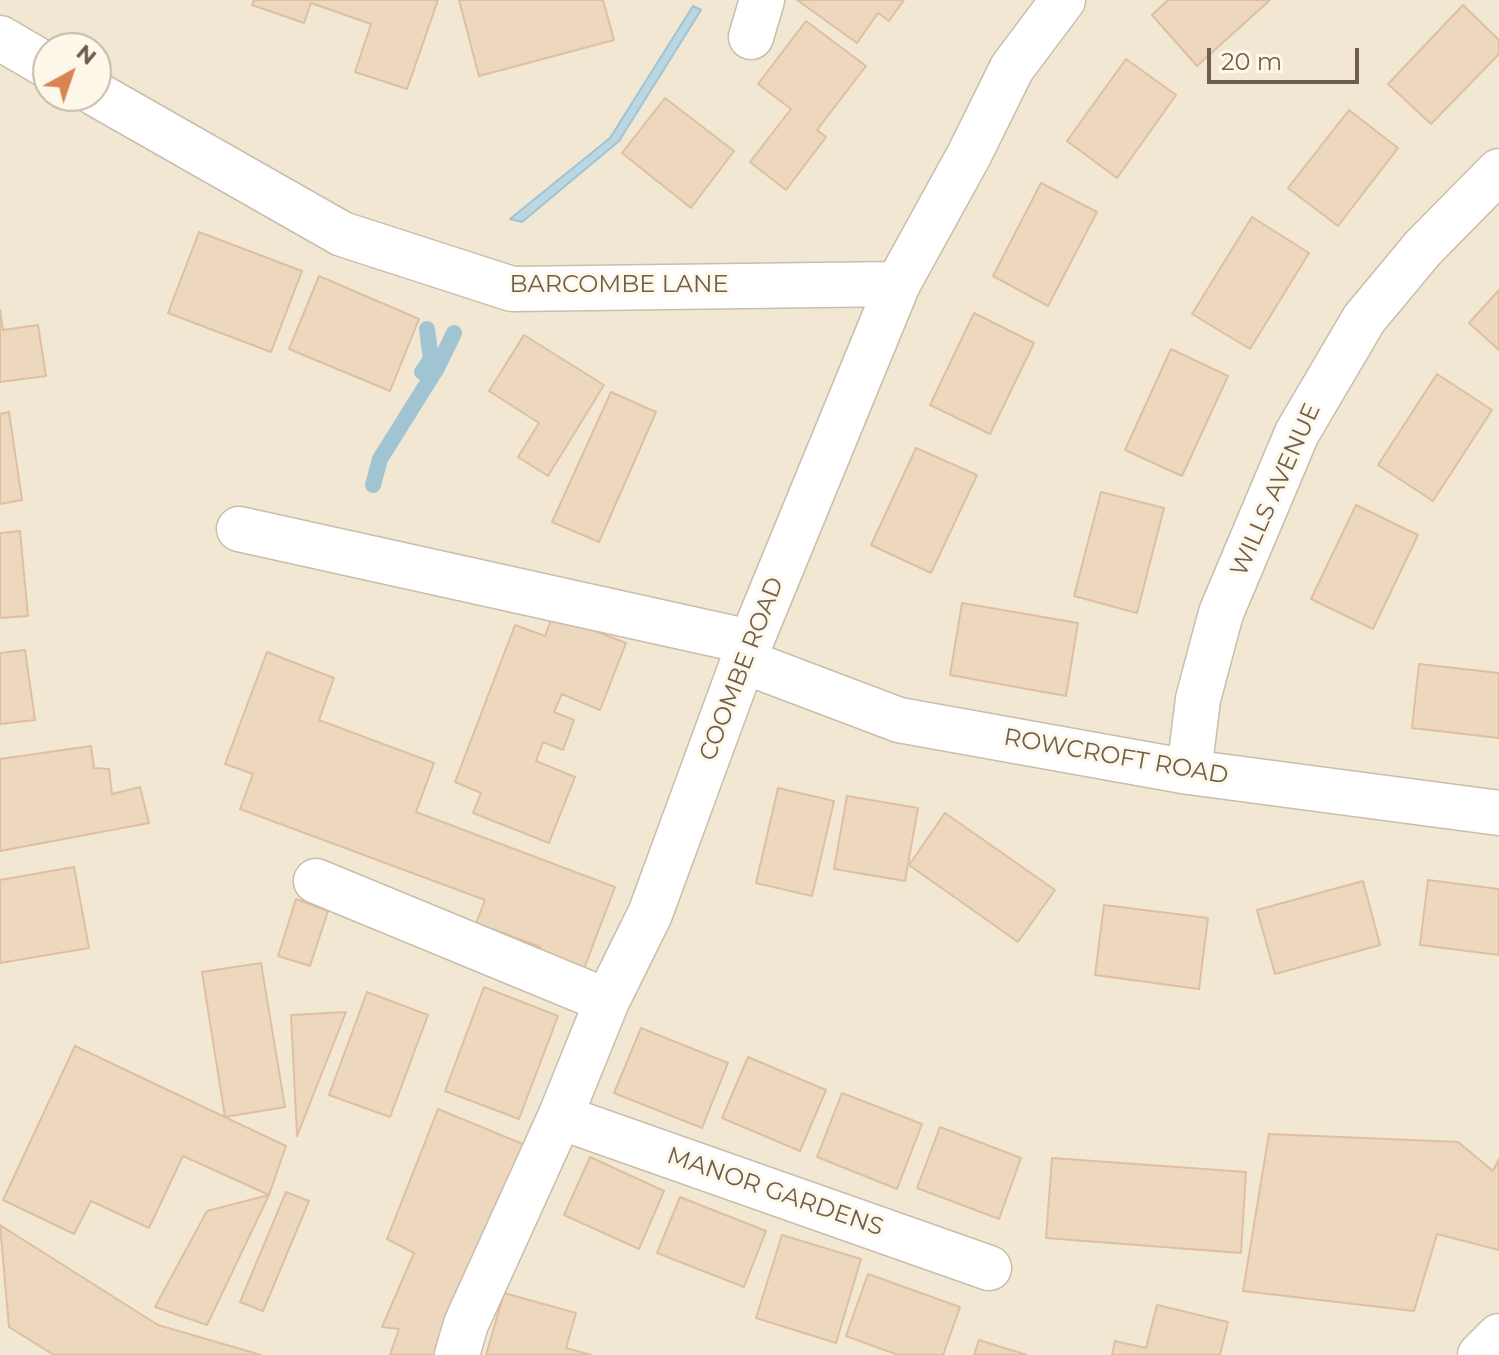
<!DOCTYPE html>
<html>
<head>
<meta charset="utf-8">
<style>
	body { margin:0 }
	#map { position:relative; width:1499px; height:1355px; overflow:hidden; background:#faf5e4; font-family:Montserrat,sans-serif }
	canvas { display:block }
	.north { position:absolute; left:32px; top:32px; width:80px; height:80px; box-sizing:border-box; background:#fdf8ea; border:2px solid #c5baab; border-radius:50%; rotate:40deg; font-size:22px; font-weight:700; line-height:32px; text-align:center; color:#705e4c }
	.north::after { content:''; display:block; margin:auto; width:28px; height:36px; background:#da8453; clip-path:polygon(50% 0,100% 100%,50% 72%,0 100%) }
	.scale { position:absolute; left:1207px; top:48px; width:152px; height:36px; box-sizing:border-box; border:4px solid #705e4c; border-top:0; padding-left:10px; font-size:24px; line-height:28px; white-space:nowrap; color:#705e4c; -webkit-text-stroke:6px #fdf8ea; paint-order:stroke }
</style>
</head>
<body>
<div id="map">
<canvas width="1499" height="1355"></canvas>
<div class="north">N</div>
<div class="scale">20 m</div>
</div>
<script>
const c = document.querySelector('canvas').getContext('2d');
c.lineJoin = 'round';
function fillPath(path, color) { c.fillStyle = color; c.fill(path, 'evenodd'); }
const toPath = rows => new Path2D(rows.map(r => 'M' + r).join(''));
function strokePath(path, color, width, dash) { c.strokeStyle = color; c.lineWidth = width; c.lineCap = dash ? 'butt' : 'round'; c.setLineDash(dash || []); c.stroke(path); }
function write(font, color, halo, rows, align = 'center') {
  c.font = font + ' Montserrat,sans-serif'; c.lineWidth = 6; c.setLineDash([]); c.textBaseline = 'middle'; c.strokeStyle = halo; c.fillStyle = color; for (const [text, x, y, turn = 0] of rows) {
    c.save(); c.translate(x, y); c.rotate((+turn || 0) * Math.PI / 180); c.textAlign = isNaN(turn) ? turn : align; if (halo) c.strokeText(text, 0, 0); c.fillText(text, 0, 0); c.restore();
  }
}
fillPath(toPath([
	[0,0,1499,0,1499,1355,0,1355],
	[48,48,96,48,96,96,48,96]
]), '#f1e7d3');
const water = toPath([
	[693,6,701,10,619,141,522,222,510,219,610,138,693,6]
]);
fillPath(water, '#bad7e2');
strokePath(water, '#a1c4d3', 2);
strokePath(toPath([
	[422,372,431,359,427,329],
	[373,485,380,459,437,368,454,333]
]), '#a1c4d3', 16);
const building = toPath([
	[254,0,438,0,407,89,355,72,371,24,311,3,304,23,252,5,254,0],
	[459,0,603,0,614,40,479,76,459,0],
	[797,0,904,0,889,21,878,13,857,43,797,0],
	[1168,0,1270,0,1197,66,1152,15,1168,0],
	[1463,5,1499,40,1499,54,1431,124,1388,84,1463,5],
	[806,21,866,66,817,130,826,137,786,190,750,162,791,109,758,84,806,21],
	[1126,59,1176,95,1117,178,1067,141,1126,59],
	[665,98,734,151,691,208,622,153,665,98],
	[1349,110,1398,148,1338,226,1288,188,1349,110],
	[1041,183,1097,212,1048,306,993,276,1041,183],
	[1252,217,1309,253,1250,349,1192,314,1252,217],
	[199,232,302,271,271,352,168,313,199,232],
	[319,276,419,319,390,391,289,349,319,276],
	[1499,290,1499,350,1469,323,1499,290],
	[0,310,3,330,38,325,46,376,0,382,0,310],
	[974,313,1034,343,990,434,930,405,974,313],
	[524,335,604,385,548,476,518,457,539,423,489,391,524,335],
	[1171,349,1228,376,1182,476,1125,450,1171,349],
	[1437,374,1492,410,1433,501,1378,465,1437,374],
	[611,392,656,412,599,542,552,522,611,392],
	[9,412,22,500,0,504,0,414,9,412],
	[916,448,977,475,931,573,871,545,916,448],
	[1101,492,1164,508,1137,613,1074,596,1101,492],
	[1356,505,1418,535,1373,629,1311,599,1356,505],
	[20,531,28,616,0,618,0,533,20,531],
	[962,603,1078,623,1066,696,950,675,962,603],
	[553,615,626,643,600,710,562,694,554,712,574,720,563,750,543,742,536,761,575,777,549,843,473,813,481,793,455,782,515,625,545,636,553,615],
	[25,650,35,720,0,724,0,653,25,650],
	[267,652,334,678,319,720,434,763,416,812,615,887,582,974,537,957,540,947,476,923,485,900,240,809,253,774,225,764,267,652],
	[1419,664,1499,673,1499,738,1412,728,1419,664],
	[91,746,94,768,109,769,112,794,140,787,149,823,0,851,0,759,91,746],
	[778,788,834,801,812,896,756,883,778,788],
	[847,796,918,808,905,881,834,869,847,796],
	[945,813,1055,890,1018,942,909,865,945,813],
	[74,867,89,948,0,963,0,880,74,867],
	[1428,880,1499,889,1499,955,1420,945,1428,880],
	[1363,881,1380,945,1275,974,1257,910,1363,881],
	[296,899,328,911,310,966,278,956,296,899],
	[1104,905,1208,918,1199,989,1095,975,1104,905],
	[261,963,285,1107,225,1117,202,972,261,963],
	[484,987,558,1016,519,1119,445,1091,484,987],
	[367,992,428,1015,390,1117,329,1095,367,992],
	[346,1012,297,1136,291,1015,346,1012],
	[641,1028,728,1063,702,1128,614,1093,641,1028],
	[75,1046,286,1146,269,1195,183,1156,149,1228,91,1201,74,1234,3,1200,75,1046],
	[748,1057,826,1090,800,1151,722,1118,748,1057],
	[842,1093,922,1124,897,1189,817,1157,842,1093],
	[438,1109,525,1145,439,1355,390,1355,399,1329,382,1327,414,1253,387,1239,438,1109],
	[940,1127,1021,1158,999,1219,917,1188,940,1127],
	[1269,1134,1458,1142,1493,1171,1499,1159,1499,1250,1437,1234,1414,1311,1243,1291,1269,1134],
	[590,1157,664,1191,639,1249,564,1215,590,1157],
	[1052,1158,1246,1172,1241,1253,1046,1238,1052,1158],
	[286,1192,309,1201,263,1311,240,1302,286,1192],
	[269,1195,207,1325,155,1307,207,1211,269,1195],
	[680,1197,766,1231,744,1287,657,1253,680,1197],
	[0,1225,158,1325,261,1355,54,1355,9,1327,0,1225],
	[782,1235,861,1259,836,1343,756,1318,782,1235],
	[868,1274,960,1307,943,1355,898,1355,846,1336,868,1274],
	[504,1293,576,1313,566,1348,591,1355,486,1355,504,1293],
	[1157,1305,1228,1322,1220,1355,1112,1355,1115,1341,1146,1348,1157,1305],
	[979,1340,1027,1355,974,1355,979,1340]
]);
fillPath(building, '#edd7be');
strokePath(building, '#dec0a0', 2);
const minor = toPath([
	[751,37,762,0],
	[0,38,48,66],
	[96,94,342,234,512,289,898,284],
	[239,529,750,642],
	[743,661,899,720,1189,772,1499,813],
	[1189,772,1198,699,1221,613,1297,433,1364,319,1423,248,1499,171],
	[316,881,607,1001],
	[560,1117,989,1268],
	[457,1355,466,1324,560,1117,607,1001,650,914,743,661,898,284,969,155,1012,68,1063,0],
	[1480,1355,1499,1336]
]);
strokePath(minor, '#cabdab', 47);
strokePath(minor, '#fff', 44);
write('24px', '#705e4c', '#fdf8ea', [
	["BARCOMBE LANE",619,285],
	["WILLS AVENUE",1276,490,-66],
	["COOMBE ROAD",742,669,-69],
	["ROWCROFT ROAD",1116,757,10],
	["MANOR GARDENS",775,1192,19]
]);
</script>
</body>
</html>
